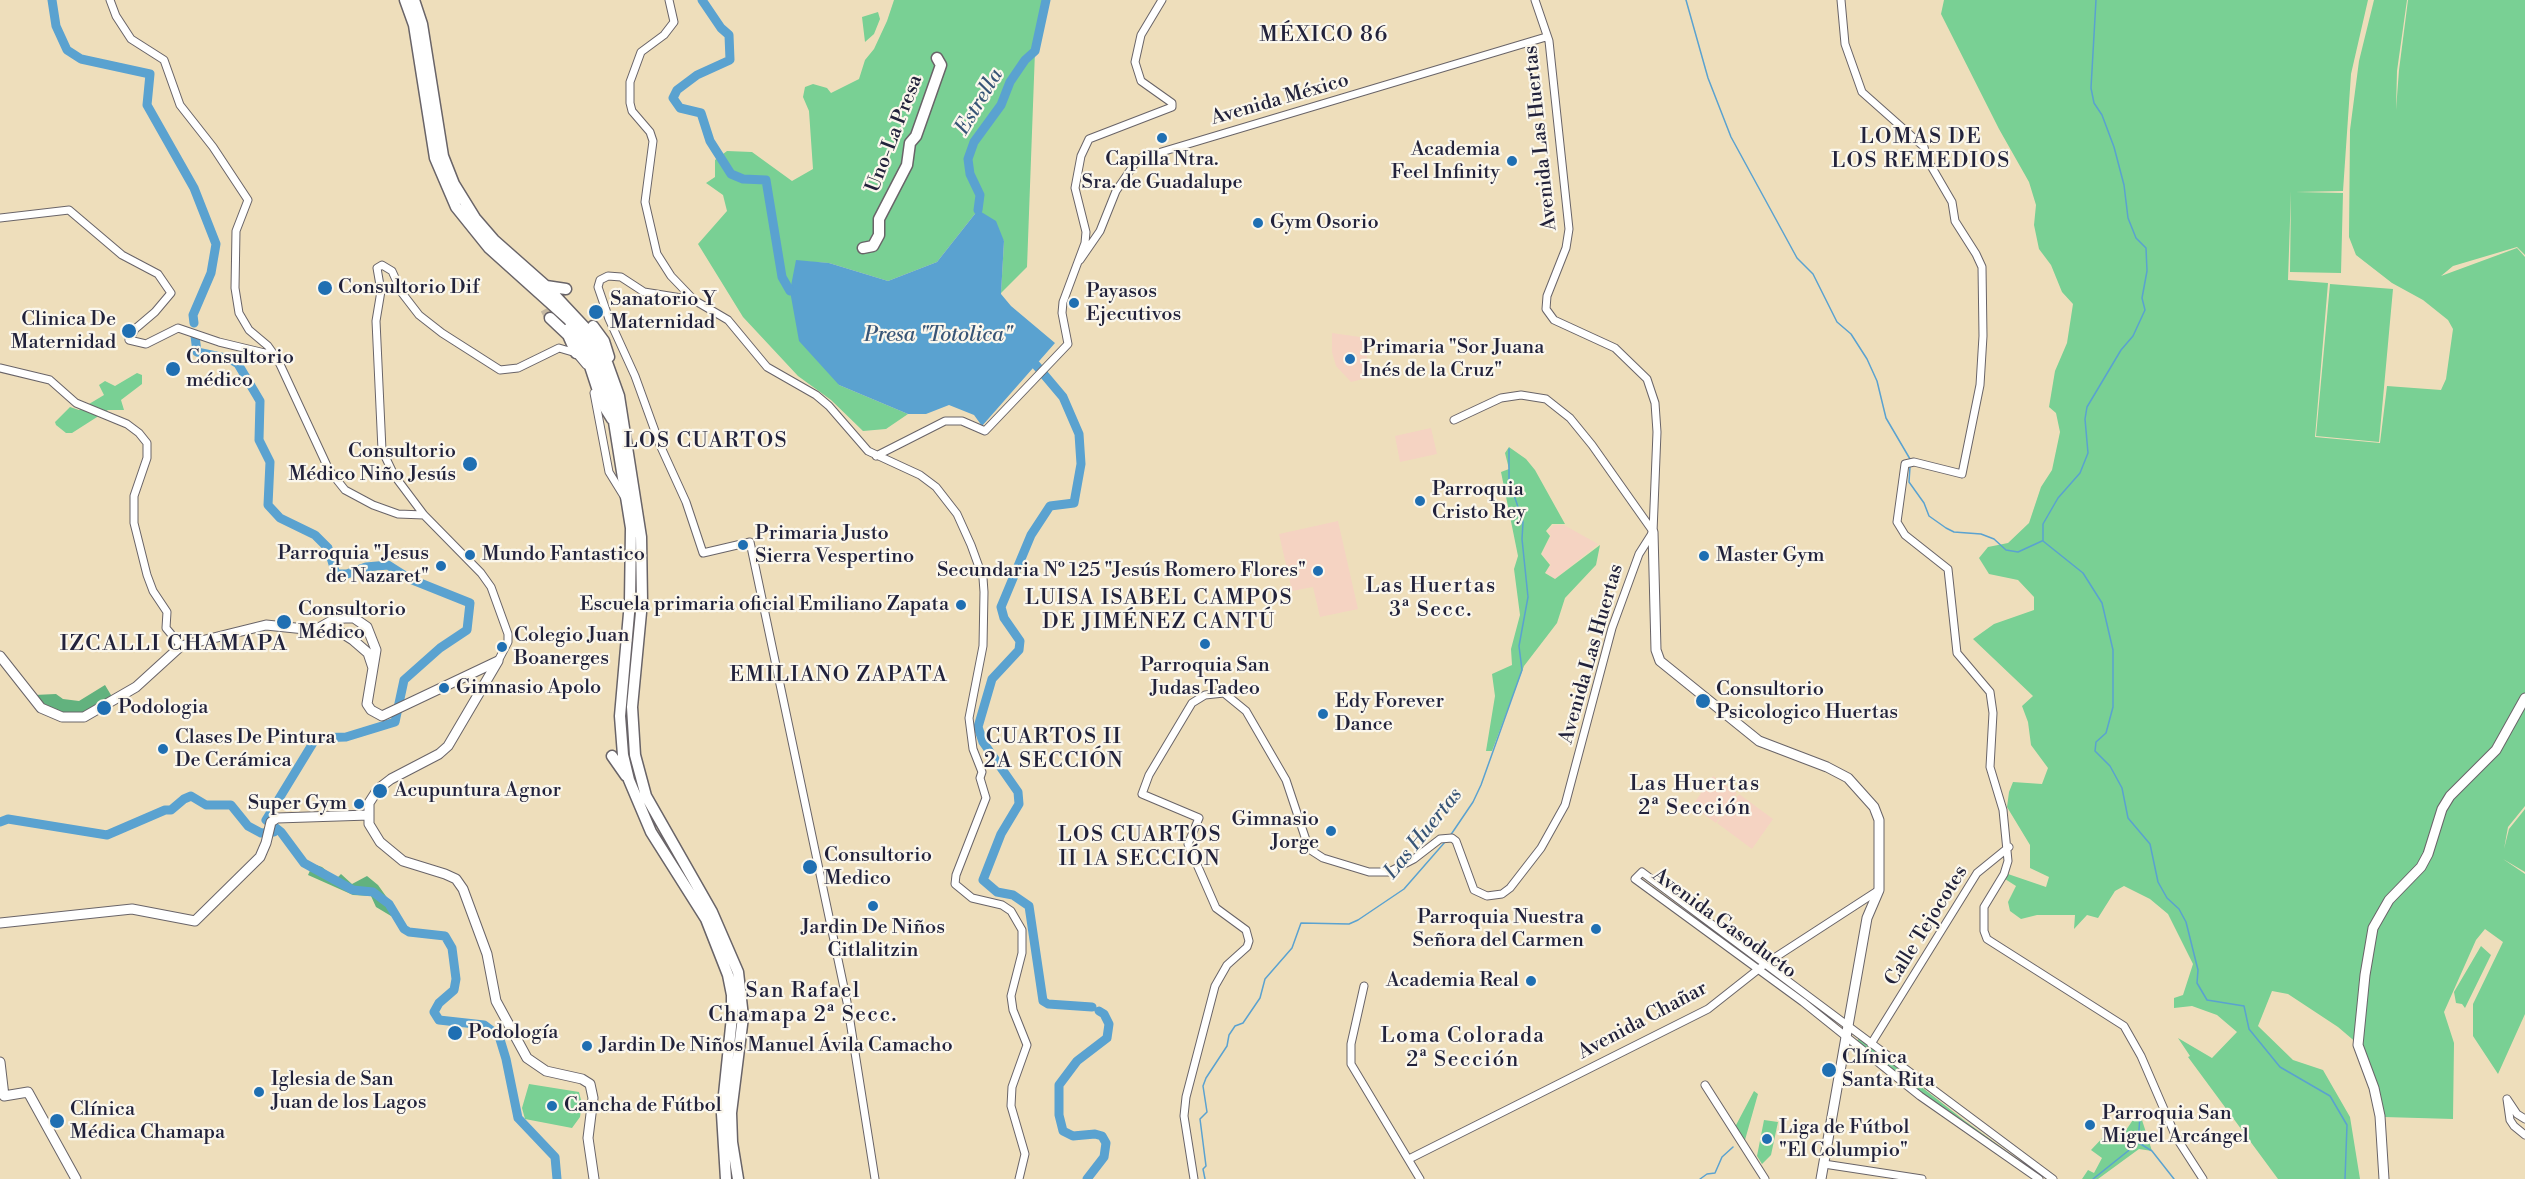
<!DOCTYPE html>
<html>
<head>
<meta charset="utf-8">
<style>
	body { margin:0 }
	canvas { display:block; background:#eedebb }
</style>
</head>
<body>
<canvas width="2525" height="1179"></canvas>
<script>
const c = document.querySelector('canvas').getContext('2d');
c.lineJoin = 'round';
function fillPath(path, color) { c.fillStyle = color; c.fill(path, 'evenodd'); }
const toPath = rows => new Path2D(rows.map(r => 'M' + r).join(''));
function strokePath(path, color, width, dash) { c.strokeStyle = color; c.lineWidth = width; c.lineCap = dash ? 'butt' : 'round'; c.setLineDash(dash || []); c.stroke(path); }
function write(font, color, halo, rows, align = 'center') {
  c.font = font + ' "Libre Bodoni",serif'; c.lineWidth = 4.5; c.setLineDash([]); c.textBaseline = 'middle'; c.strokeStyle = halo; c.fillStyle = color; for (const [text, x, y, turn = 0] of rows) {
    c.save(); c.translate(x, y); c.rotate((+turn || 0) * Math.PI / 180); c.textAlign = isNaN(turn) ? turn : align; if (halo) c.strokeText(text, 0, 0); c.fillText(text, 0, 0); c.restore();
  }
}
fillPath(toPath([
	[1332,333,1367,338,1367,378,1351,382,1336,366,1332,352],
	[1431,428,1437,454,1400,462,1395,436],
	[1338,521,1358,609,1320,617,1313,587,1292,591,1279,534],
	[1554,525,1564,525,1598,544,1555,579,1545,572,1551,565,1542,554,1551,535,1547,532],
	[1713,776,1737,793,1716,823,1692,806],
	[1739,794,1773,819,1752,849,1717,823]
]), '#f5d3c2');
fillPath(toPath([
	[894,0,1046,0,1035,51,1027,267,1001,293,1004,241,978,210,937,262,888,281,829,263,796,261,839,385,908,414,886,429,863,431,831,400,798,376,743,317,698,244,727,211,723,195,706,183,715,177,715,160,727,151,752,152,792,181,813,169,809,111,803,97,805,87,813,84,827,88,831,93,859,79,865,60,874,49,887,21],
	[1944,0,2368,0,2351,74,2343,191,2295,192,2343,193,2341,273,2290,272,2291,191,2288,280,2328,283,2315,437,2380,443,2387,386,2441,390,2446,379,2453,329,2448,320,2423,300,2392,283,2356,255,2349,237,2350,130,2359,61,2374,0,2407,0,2397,71,2396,110,2399,70,2408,0,2525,0,2525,255,2517,247,2453,266,2441,276,2517,248,2525,257,2525,806,2508,827,2504,849,2509,829,2525,809,2525,872,2503,859,2525,874,2525,1014,2498,1074,2473,1036,2473,1004,2503,942,2485,929,2476,940,2444,1012,2454,1043,2453,1119,2384,1117,2365,1050,2338,1027,2288,994,2272,991,2258,1026,2293,1060,2323,1070,2350,1117,2360,1179,2278,1179,2188,1057,2190,1056,2178,1038,2212,1058,2237,1032,2217,1015,2192,1006,2174,1008,2174,998,2183,995,2193,964,2168,914,2150,899,2124,886,2115,891,2098,918,2087,915,2074,929,2075,915,2037,915,2021,919,2010,911,2008,902,2016,886,2005,879,2008,874,2046,887,2049,877,2030,868,2030,845,2007,807,2009,792,2013,782,2042,784,2048,768,2031,745,2028,722,2022,706,2033,696,1973,639,1994,624,2034,610,2034,597,2018,580,1989,574,1979,558,1988,547,2008,543,2029,523,2041,487,2052,470,2060,432,2056,413,2049,407,2055,371,2067,343,2073,304,2062,292,2051,265,2039,249,2034,225,2036,205,2029,182,1999,129,1941,14],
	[878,12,880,19,874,34,865,42,862,17],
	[2330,284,2393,289,2379,442,2316,436],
	[137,373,142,375,142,384,121,400,124,410,108,410,72,433,66,433,56,425,55,422,70,407,79,410,104,395,99,385,105,381,115,386],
	[1509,447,1526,459,1535,470,1565,524,1552,524,1546,531,1550,536,1541,554,1550,565,1545,573,1555,579,1600,545,1596,565,1565,598,1557,623,1524,666,1492,751,1486,751,1495,696,1492,674,1512,665,1511,649,1520,615,1514,569,1518,556,1501,472,1509,469,1505,453],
	[2481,946,2491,955,2465,1008,2462,1004,2456,1003,2454,992],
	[1859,1038,1965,1121,2045,1179,1933,1102,1856,1042],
	[529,1084,579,1092,582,1104,580,1117,572,1128,525,1119,522,1108],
	[1754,1091,1758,1094,1745,1140,1735,1127],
	[2137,1114,2142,1120,2152,1151,2139,1149,2098,1179,2082,1179,2088,1170,2094,1173,2102,1158,2091,1150,2108,1132,2124,1133],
	[1764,1120,1778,1122,1771,1155,1762,1164,1757,1156]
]), '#79d094');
fillPath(toPath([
	[105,685,114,700,85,715,63,714,42,707,34,695,56,694,63,699,79,701],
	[313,864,322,867,336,879,341,874,352,884,367,876,378,885,398,913,391,916,376,907,371,896,353,895,308,875]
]), '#62b27e');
fillPath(toPath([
	[978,210,996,221,1004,241,1001,294,1011,306,1055,343,982,426,974,415,949,405,926,414,908,414,839,385,799,341,790,291,796,260,829,263,888,281,937,262]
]), '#5aa2d0');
strokePath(toPath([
	[1686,0,1708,78,1731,137,1797,258,1813,274,1837,322,1851,334,1867,359,1877,381,1886,418,1910,459],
	[2096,0,2091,88,2094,103,2102,115,2114,147,2124,185,2128,218,2136,238,2146,248,2147,271,2142,298,2145,310,2133,336,2121,350,2087,407,2085,419,2088,453,2080,473,2058,498,2043,524,2043,541,2083,573,2102,603,2113,650,2113,707,2106,733,2096,742,2095,751,2110,766,2122,788,2128,818,2150,844,2158,882,2167,898,2179,909,2186,922,2198,970,2197,983,2207,1000,2244,1006,2249,1029,2280,1067,2330,1096,2347,1125,2345,1179],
	[1910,467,1909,482,1924,503,1929,516,1946,528,1954,532,1981,534,1994,539,2006,550,2018,552,2042,541],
	[1450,836,1473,802,1481,785,1522,670,1519,646,1528,597,1522,539,1523,522,1509,480,1509,449],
	[2139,1143,2152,1151,2174,1179],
	[1205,1179,1203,1169,1206,1166,1200,1119,1207,1112,1203,1086,1206,1078,1227,1046,1229,1035,1235,1026,1243,1023,1260,998,1265,979,1292,948,1301,923,1349,924,1358,920,1404,889,1445,842],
	[1700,1179,1707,1174,1715,1173,1722,1157,1733,1147],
	[2093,1179,2138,1143,2140,1116]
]), '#5aa2d0', 1.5);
strokePath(toPath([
	[52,0,56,26,67,50,81,59,150,74,147,105,194,188,216,244,211,273,193,315,194,323],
	[702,0,721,28,729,35,730,60,697,75,677,90,673,98,680,108,701,113,710,141,731,174,743,179,766,180,782,277,790,291],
	[978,210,980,195,970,174,968,159,974,142,1001,105,1010,82,1025,60,1035,51,1046,0],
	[195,336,197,352,230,359,238,364,260,401,259,440,270,462,268,505,280,518,315,535,328,548,336,574,347,574,366,567,388,565,410,579,470,603,467,630,440,648,404,680,395,722,346,737,316,738,266,820,281,832,304,863,353,890,373,892,389,904,404,929,409,932,445,936,452,948,456,979,454,990,439,1003,434,1012,439,1020,484,1025,499,1036,506,1059,518,1118,555,1157,557,1179],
	[1036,365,1063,397,1079,434,1081,464,1074,503,1050,506,1031,535,1001,607,1004,618,1020,641,1019,650,992,679,978,727,983,742,1018,792,1019,804,1001,834,983,880,997,892,1013,895,1029,906,1043,1001,1048,1004,1092,1007],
	[0,822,8,819,107,835,165,810,171,810,184,799,191,796,206,805,231,805,248,826,261,833,274,832],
	[1087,1179,1104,1157,1106,1143,1102,1136,1095,1134,1073,1136,1063,1131,1059,1115,1059,1085,1077,1061,1107,1038,1109,1024,1104,1014,1099,1011]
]), '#5aa2d0', 9);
strokePath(toPath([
	[550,318,544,307,548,299,560,294,568,300]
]), '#c5b8a1', 10, [10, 5]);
const minor = toPath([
	[110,0,116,16,131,39,164,60,180,105,213,147,248,200,236,231,235,288,239,313,249,330,268,346,278,360,329,470,345,490,373,505,398,514,424,515],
	[669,0,674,22,664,35,641,52,630,82,630,103,632,111,650,132,653,141,645,202,657,254,671,276,694,300],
	[1841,0,1845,44,1862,92,1924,147,1927,159,1952,202,1955,221,1976,254,1982,267,1983,336,1980,385,1962,474,1914,462,1905,464,1897,522,1905,535,1948,569,1957,653,1990,692,1993,713,1990,767,2003,810,2008,861,2004,874,1984,907,1984,931,1987,939,2124,1026,2141,1056,2176,1137,2203,1179],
	[0,218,69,210,122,255,158,274,171,293,155,312,135,329,129,340,146,344,178,328,219,342,273,355],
	[1080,260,1100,231,1116,191,1138,159,1546,37],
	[0,368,50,380,76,403,127,424,139,433,147,443,147,458,134,496,134,523,147,575,153,591,167,612,166,628,181,646],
	[594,393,609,472,625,498],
	[1454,420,1501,398,1521,395,1546,399,1570,418,1592,445,1652,530],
	[876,456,945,421,962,421,985,431,1068,344,1062,313,1063,302,1085,243,1086,232,1075,188,1081,156,1089,139,1172,107,1172,103,1141,81,1135,62,1141,35,1162,0],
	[498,661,508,642,508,634,491,587,481,573,424,515,394,475,382,450,376,321,381,291,377,268,382,265,392,271,402,293,419,315,442,333,500,370,518,368,559,348,576,353,586,365],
	[1364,986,1351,1044,1351,1064,1420,1179],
	[1871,1044,1977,873,2009,847],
	[1705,1085,1765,1179],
	[2507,1099,2510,1120,2514,1126,2525,1135],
	[2507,1099,2517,1114,2525,1119],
	[1409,1159,1708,1009,1765,964,1879,890],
	[1824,1164,1922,1179],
	[875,1179,847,1002,750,542,703,553,686,502,660,445,635,376,609,319,598,287,600,280,608,276,621,277,644,292,694,300,728,320,767,367,816,395,829,406,868,451,920,475,936,487,957,514,971,545,983,578,984,592,983,646,969,718,973,749,982,772,980,778,986,798,956,875,955,884,972,898,1002,905,1011,911,1022,930,1022,953,1011,996,1013,1010,1027,1045,1012,1087,1011,1106,1025,1154,1019,1179],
	[1194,1179,1184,1116,1186,1097,1215,986,1227,965,1247,947,1249,941,1246,930,1216,908,1188,844,1199,818,1142,794,1149,775,1192,703,1205,695,1224,693,1246,711,1286,780,1309,849,1323,858,1369,872,1389,872,1414,859,1440,839,1452,838,1456,841,1474,890,1487,896,1502,894,1510,888,1541,848,1565,805,1612,628,1639,554,1653,532,1657,432,1655,403,1647,379,1615,348,1554,320,1546,309,1547,296,1566,248,1569,229,1549,41,1535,0],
	[2039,1179,1920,1096,1803,1002,1635,879,1642,872,2053,1179]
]);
const major = toPath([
	[1653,532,1656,650,1660,661,1759,741,1827,767,1848,778,1874,807,1879,820,1879,890,1867,918,1821,1179],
	[324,627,342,633,353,640,368,653,373,668],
	[0,656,41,708,62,717,84,717,136,687,181,646,266,625,315,630,335,619,345,618,354,618,367,627,376,650,367,704,371,710,382,716,498,661],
	[498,661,448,746,439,754,391,779,378,789,369,803,369,824,380,842,403,861,445,874,456,879,463,889,487,954,496,1001,527,1058,546,1071,582,1079,590,1084,593,1098,588,1138,594,1179],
	[0,923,132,909,195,921,260,857,266,843,271,822,277,818,369,815],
	[0,1062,4,1096,28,1092,76,1179],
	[2384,1179,2380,1116,2374,1088,2358,1045,2365,975,2373,928,2389,900,2421,867,2428,854,2442,809,2450,796,2496,750,2525,698]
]);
const highway = toPath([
	[405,0,414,25,435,158,456,207,489,248,568,319,583,336,597,361,610,397,631,528,630,602,620,716,623,755,629,780,651,832,706,919,728,975,732,995,732,1017,722,1114,726,1179],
	[414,0,422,24,443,156,454,184,475,218,494,240,546,286,590,333,605,357,619,396,641,537,642,602,632,707,635,755,646,796,712,912,738,972,743,1017,731,1113,732,1142,738,1179],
	[863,248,873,246,879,235,879,219,907,165,910,143,916,136,941,65,937,58],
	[546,286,566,289],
	[550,318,568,335,576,353],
	[593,326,604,341,609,357],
	[568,329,586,354,602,403,612,419],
	[612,756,626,776]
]);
strokePath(minor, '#696468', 9);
strokePath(major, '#696468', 11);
strokePath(highway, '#696468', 13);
strokePath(minor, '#fff', 7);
strokePath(major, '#fff', 9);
strokePath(highway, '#fff', 10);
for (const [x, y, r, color] of [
	[1162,138,6,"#1f6fb2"],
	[1512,161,6,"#1f6fb2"],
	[1258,223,6,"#1f6fb2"],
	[325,288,8,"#1f6fb2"],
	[1074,303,6,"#1f6fb2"],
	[596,312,8,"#1f6fb2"],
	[129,331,8,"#1f6fb2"],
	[1350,359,6,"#1f6fb2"],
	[173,369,8,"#1f6fb2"],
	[470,464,8,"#1f6fb2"],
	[1420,501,6,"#1f6fb2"],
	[743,545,6,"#1f6fb2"],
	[470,555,6,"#1f6fb2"],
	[1704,556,6,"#1f6fb2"],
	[441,566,6,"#1f6fb2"],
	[1318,571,6,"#1f6fb2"],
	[961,605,6,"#1f6fb2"],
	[284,622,8,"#1f6fb2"],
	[1205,644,6,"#1f6fb2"],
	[502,647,6,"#1f6fb2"],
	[444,688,6,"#1f6fb2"],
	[1703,701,8,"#1f6fb2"],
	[104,708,8,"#1f6fb2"],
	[1323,714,6,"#1f6fb2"],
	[163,749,6,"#1f6fb2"],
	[380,791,8,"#1f6fb2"],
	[359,804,6,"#1f6fb2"],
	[1331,831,6,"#1f6fb2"],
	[810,867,8,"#1f6fb2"],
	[873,906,6,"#1f6fb2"],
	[1596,929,6,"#1f6fb2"],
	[1531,981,6,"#1f6fb2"],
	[455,1033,8,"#1f6fb2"],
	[587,1046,6,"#1f6fb2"],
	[1829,1070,8,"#1f6fb2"],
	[259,1092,6,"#1f6fb2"],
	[552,1106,6,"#1f6fb2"],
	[57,1121,8,"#1f6fb2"],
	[2090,1125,6,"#1f6fb2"],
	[1767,1139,6,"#1f6fb2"]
]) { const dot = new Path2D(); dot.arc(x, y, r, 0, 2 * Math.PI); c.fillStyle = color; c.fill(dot); strokePath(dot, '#fbf7ec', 2); }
write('20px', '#22223b', '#fbf7ec', [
	["Avenida México",1280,100,-16],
	["Uno-La Presa",895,134,-69],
	["Avenida Las Huertas",1541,138,-96],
	["Avenida Las Huertas",1592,654,-74],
	["Avenida Gasoducto",1724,924,36],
	["Calle Tejocotes",1927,926,-58],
	["Avenida Chañar",1643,1021,-28]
]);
write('20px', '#22223b', '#fbf7ec', [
	["Academia",1500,150,"right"],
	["Feel Infinity",1500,173,"right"],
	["Capilla Ntra.",1162,160,"center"],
	["Sra. de Guadalupe",1162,183,"center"],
	["Gym Osorio",1270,223],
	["Consultorio Dif",338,288],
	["Payasos",1086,292],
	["Ejecutivos",1086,315],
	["Sanatorio Y",610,300],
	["Maternidad",610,323],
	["Clinica De",116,320,"right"],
	["Maternidad",116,343,"right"],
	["Primaria \"Sor Juana",1362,348],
	["Inés de la Cruz\"",1362,371],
	["Consultorio",186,358],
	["médico",186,381],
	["Consultorio",456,452,"right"],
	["Médico Niño Jesús",456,475,"right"],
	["Parroquia",1432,490],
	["Cristo Rey",1432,513],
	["Primaria Justo",755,534],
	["Sierra Vespertino",755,557],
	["Parroquia \"Jesus",429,554,"right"],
	["de Nazaret\"",429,577,"right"],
	["Mundo Fantastico",482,555],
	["Master Gym",1716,556],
	["Secundaria Nº 125 \"Jesús Romero Flores\"",1306,571,"right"],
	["Escuela primaria oficial Emiliano Zapata",949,605,"right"],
	["Consultorio",298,610],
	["Médico",298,633],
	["Colegio Juan",514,636],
	["Boanerges",514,659],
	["Parroquia San",1205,666,"center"],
	["Judas Tadeo",1205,689,"center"],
	["Gimnasio Apolo",456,688],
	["Consultorio",1716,690],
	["Psicologico Huertas",1716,713],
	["Edy Forever",1335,702],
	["Dance",1335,725],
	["Podologia",118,708],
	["Clases De Pintura",175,738],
	["De Cerámica",175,761],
	["Acupuntura Agnor",394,791],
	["Super Gym",347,804,"right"],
	["Gimnasio",1319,820,"right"],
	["Jorge",1319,843,"right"],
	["Consultorio",824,856],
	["Medico",824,879],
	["Parroquia Nuestra",1584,918,"right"],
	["Señora del Carmen",1584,941,"right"],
	["Jardin De Niños",873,928,"center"],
	["Citlalitzin",873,951,"center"],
	["Academia Real",1519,981,"right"],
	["Podología",468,1033],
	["Jardin De Niños Manuel Ávila Camacho",599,1046],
	["Clínica",1842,1058],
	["Santa Rita",1842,1081],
	["Iglesia de San",271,1080],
	["Juan de los Lagos",271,1103],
	["Cancha de Fútbol",564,1106],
	["Clínica",70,1110],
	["Médica Chamapa",70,1133],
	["Parroquia San",2102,1114],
	["Miguel Arcángel",2102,1137],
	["Liga de Fútbol",1779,1128],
	["\"El Columpio\"",1779,1151]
], 'left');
c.letterSpacing = '1.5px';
write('21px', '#22223b', '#fbf7ec', [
	["MÉXICO 86",1324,36],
	["LOMAS DE",1921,138],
	["LOS REMEDIOS",1921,162],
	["LOS CUARTOS",706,442],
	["Las Huertas",1431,587],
	["3ª Secc.",1431,611],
	["LUISA ISABEL CAMPOS",1159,599],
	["DE JIMÉNEZ CANTÚ",1159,623],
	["EMILIANO ZAPATA",839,676],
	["CUARTOS II",1054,738],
	["2A SECCIÓN",1054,762],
	["Las Huertas",1695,785],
	["2ª Sección",1695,809],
	["LOS CUARTOS",1140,836],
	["II 1A SECCIÓN",1140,860],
	["San Rafael",803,992],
	["Chamapa 2ª Secc.",803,1016],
	["Loma Colorada",1463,1037],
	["2ª Sección",1463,1061]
]);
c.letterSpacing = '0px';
write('italic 21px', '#385577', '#fbf7ec', [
	["Estrella",980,102,-59],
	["Presa \"Totolica\"",938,336],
	["Las Huertas",1424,834,-51]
]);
c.letterSpacing = '1.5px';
write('22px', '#22223b', '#fbf7ec', [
	["IZCALLI CHAMAPA",174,645]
]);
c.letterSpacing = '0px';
</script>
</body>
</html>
